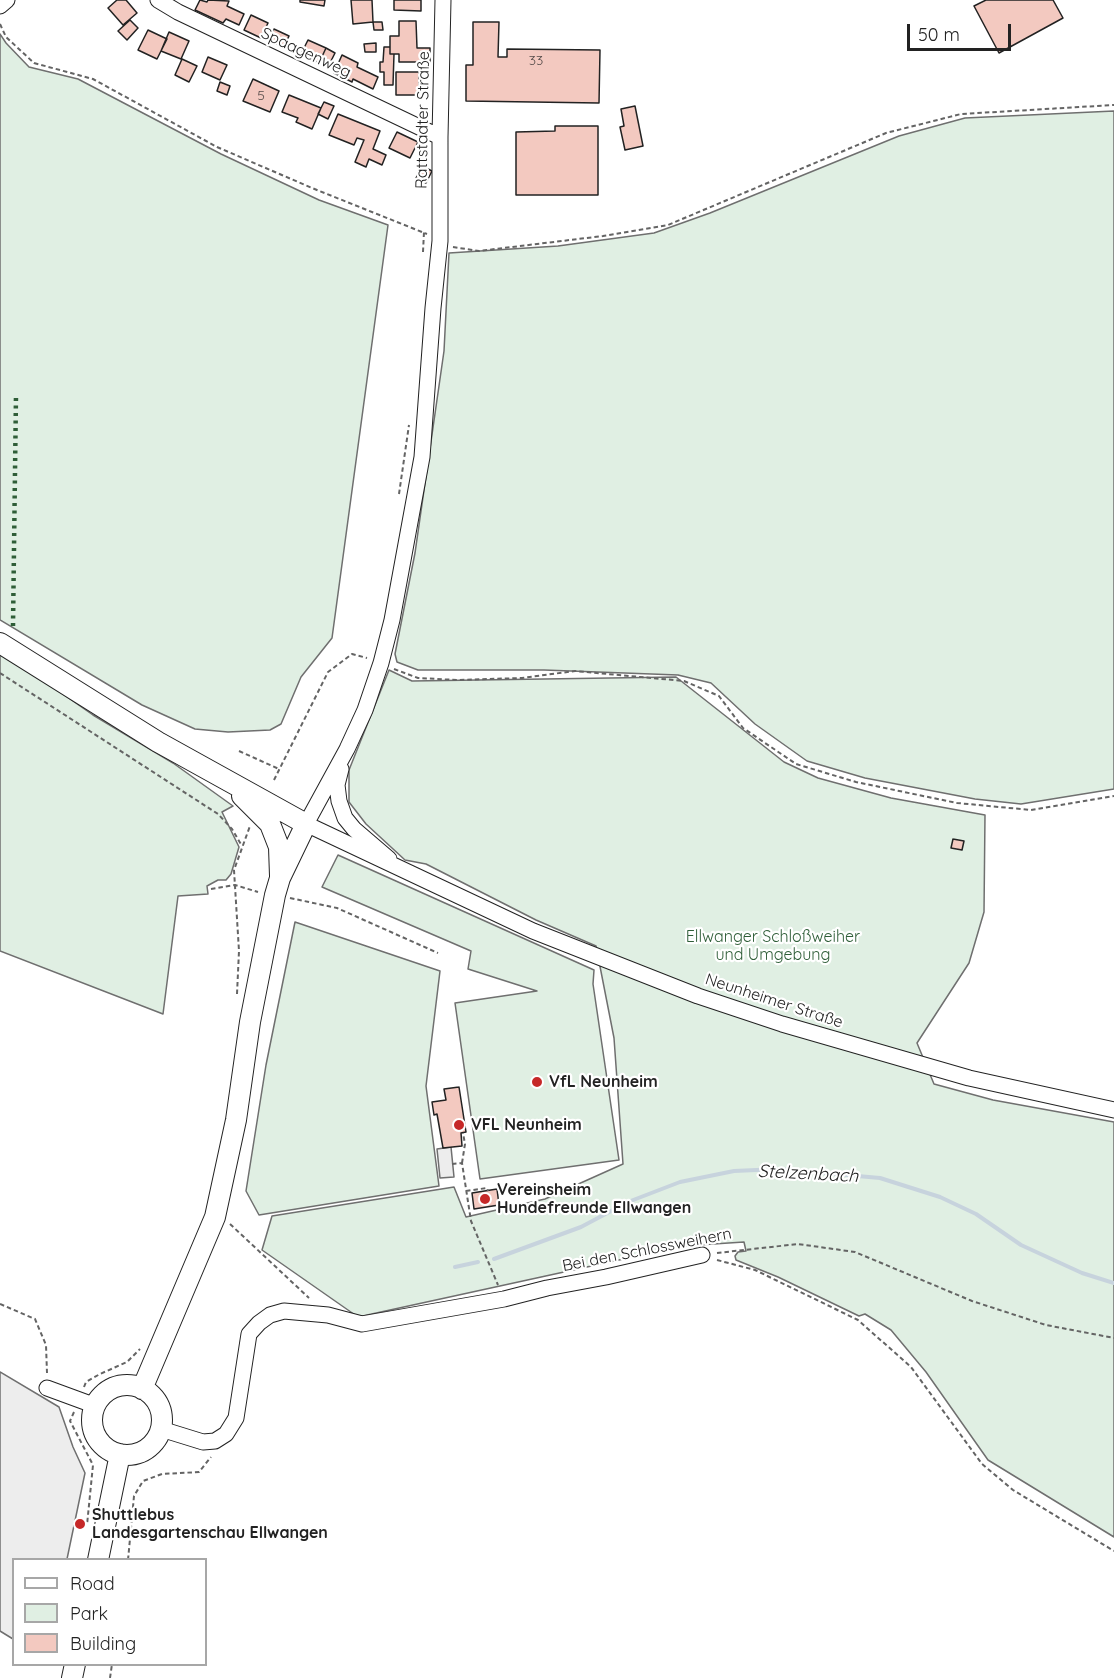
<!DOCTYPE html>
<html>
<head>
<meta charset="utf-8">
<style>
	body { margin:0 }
	#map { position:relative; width:1114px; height:1678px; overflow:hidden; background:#fff; font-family:Quicksand,sans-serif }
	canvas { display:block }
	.legend { position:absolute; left:12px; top:1558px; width:195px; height:108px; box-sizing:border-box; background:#fff; border:2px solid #a7a7a7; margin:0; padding:8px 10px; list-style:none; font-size:18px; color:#222 }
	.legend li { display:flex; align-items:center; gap:12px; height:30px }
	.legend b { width:30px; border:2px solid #a7a7a7 }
	.scale { position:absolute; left:907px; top:24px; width:104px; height:27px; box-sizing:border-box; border:3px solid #222; border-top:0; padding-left:8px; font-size:18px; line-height:21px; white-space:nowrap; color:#222; -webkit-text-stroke:4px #fff; paint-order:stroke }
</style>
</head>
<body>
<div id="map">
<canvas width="1114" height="1678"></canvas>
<ul class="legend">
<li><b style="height:8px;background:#fff"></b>Road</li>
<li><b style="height:16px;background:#e0efe3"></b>Park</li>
<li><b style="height:16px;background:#f3c9c0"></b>Building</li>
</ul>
<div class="scale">50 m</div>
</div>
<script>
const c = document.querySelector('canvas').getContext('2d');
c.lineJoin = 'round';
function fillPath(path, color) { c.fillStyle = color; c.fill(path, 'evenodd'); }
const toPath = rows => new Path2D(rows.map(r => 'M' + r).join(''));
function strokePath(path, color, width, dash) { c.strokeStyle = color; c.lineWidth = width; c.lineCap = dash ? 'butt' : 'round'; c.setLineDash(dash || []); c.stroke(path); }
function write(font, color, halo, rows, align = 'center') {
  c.font = font + ' Quicksand,sans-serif'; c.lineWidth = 4.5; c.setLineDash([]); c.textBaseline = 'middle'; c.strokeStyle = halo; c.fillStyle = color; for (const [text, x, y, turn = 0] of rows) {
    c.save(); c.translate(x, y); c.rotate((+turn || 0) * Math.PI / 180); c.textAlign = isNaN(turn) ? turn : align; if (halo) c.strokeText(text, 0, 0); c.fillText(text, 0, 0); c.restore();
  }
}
const green = toPath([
	[0,34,6,43,29,67,78,79,221,154,319,200,388,225,332,638,301,677,281,724,270,730,228,732,195,729,142,705,0,620,0,34],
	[1114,111,1114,789,1021,804,975,799,865,778,807,761,755,724,711,683,678,675,544,670,418,670,397,662,395,654,415,553,444,351,449,253,558,246,654,233,710,213,899,136,965,118,1114,111],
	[0,650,93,715,173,763,233,806,222,812,239,847,231,874,226,880,218,880,207,886,208,894,178,896,163,1014,0,951,0,650],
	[389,670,412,681,676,677,784,762,818,778,891,798,985,815,984,912,969,963,917,1043,934,1084,993,1100,1114,1122,1114,1537,988,1460,926,1372,891,1330,865,1314,859,1316,778,1277,736,1260,735,1256,738,1252,746,1251,744,1242,683,1246,358,1317,262,1250,272,1216,454,1187,466,1217,545,1199,623,1164,614,1038,596,946,536,920,426,864,405,860,366,824,349,802,349,770,389,670],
	[338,855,594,970,593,984,619,1160,480,1179,455,1003,537,991,468,969,471,951,322,887,338,855],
	[295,922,440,971,426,1086,439,1186,259,1215,246,1191,266,1065,295,922]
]);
fillPath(green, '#e0efe3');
strokePath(green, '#6f6f6f', 1.5);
const parking = toPath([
	[451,1147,454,1177,440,1178,437,1149,451,1147],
	[0,1372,59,1407,73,1447,85,1473,67,1559,14,1560,13,1639,0,1631,0,1372]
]);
fillPath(parking, '#ededed');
strokePath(parking, '#6f6f6f', 1.5);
strokePath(toPath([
	[494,1259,581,1227,628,1202,680,1182,734,1171,779,1169,880,1178,940,1197,976,1214,1021,1245,1082,1273,1114,1283],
	[455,1267,478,1262]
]), '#c7d3dd', 4);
const building = toPath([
	[117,0,126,0,137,13,123,25,108,8,117,0],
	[200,0,207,2,208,0,229,1,227,6,244,14,239,25,226,19,223,23,195,10,200,0],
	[300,0,325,0,324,6,300,2,300,0],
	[351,0,372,0,373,22,353,24,351,0],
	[394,0,421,0,421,11,394,10,394,0],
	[986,0,1053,0,1063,18,999,53,974,6,986,0],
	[251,15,268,23,261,38,244,30,251,15],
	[130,20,138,28,127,40,118,31,130,20],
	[399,21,416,21,417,48,430,48,430,62,399,62,399,54,390,54,390,36,399,36,399,21],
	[373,22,382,22,383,30,374,30,373,22],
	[473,22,499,22,498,57,507,57,507,49,600,50,599,103,466,101,466,65,473,65,473,22],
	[274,29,289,36,284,47,268,40,274,29],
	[148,30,167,39,157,59,138,50,148,30],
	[169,32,189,41,181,59,161,51,169,32],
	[308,40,326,48,319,63,301,54,308,40],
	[376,43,376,52,365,52,364,44,376,43],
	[384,47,390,47,390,54,394,54,393,85,384,85,384,72,380,72,380,62,383,62,384,47],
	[326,48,335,53,328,67,319,63,326,48],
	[342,55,358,63,357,67,378,77,373,89,353,79,352,82,334,73,342,55],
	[208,57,227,65,220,80,202,72,208,57],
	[182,59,197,66,189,82,175,75,182,59],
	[396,72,419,72,419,86,423,87,423,95,396,95,396,72],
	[253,79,279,91,270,112,243,101,253,79],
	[220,82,230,86,227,95,217,91,220,82],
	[289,95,321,108,312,129,296,122,298,118,282,112,289,95],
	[324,102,334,106,328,119,318,114,324,102],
	[635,106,643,146,625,150,620,127,624,126,621,109,635,106],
	[338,114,380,131,373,149,386,155,382,165,369,159,366,167,355,162,364,140,357,138,354,145,329,135,338,114],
	[555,126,598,126,598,195,516,195,516,132,555,131,555,126],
	[397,132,418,142,410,158,389,148,397,132],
	[422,166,432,171,426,183,416,178,422,166],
	[953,839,964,841,962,850,951,848,953,839],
	[459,1087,466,1132,461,1133,462,1146,443,1148,437,1114,434,1115,432,1102,446,1100,444,1089,459,1087],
	[497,1189,499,1205,474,1209,472,1193,497,1189]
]);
fillPath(building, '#f3c9c0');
strokePath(building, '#222', 1.5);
const minor = toPath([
	[158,0,178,12,440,137],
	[443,0,440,137,440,241,433,308,422,457,392,620,381,663,365,710,347,749,306,824,533,931,698,996,782,1024,969,1078,1114,1110],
	[0,6,7,0],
	[341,769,337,785,339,801,345,818,354,829,389,859],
	[47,1388,96,1406],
	[161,1429,203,1442,215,1441,226,1434,236,1418,249,1334,259,1323,270,1315,284,1311,328,1315,362,1324,504,1299,547,1288,606,1277,702,1255]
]);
const major = toPath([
	[0,643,158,742,306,824,280,878,275,895,250,1022,236,1120,215,1217,142,1389],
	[242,796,270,824,279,847,280,876],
	'92 1420a35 35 0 1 1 70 0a35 35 0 1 1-70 0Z',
	[98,1560,120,1454],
	[72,1678,75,1664]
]);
strokePath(minor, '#222', 17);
strokePath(major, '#222', 22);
strokePath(toPath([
	[0,24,6,37,34,63,93,79,217,147,312,188,427,234],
	[453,247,479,251,603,236,668,225,886,133,961,114,1114,105],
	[423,252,424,232],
	[399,494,409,425],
	[394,669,418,678,457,680,522,678,575,671,684,681,719,696,743,728,796,764,856,782,957,803,1031,810,1114,796],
	[0,673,218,814,232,829,242,846],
	[239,751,279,769],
	[274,780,328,672,352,654,367,658],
	[211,889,235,885,258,892],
	[290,898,337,908,438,953],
	[237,994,239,951,234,870,250,826],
	[462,1163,465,1144,463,1133],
	[452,1164,462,1163,471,1221,498,1285],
	[466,1191,487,1188,488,1191],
	[230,1224,309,1298],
	[717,1253,798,1244,855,1252,972,1301,1046,1325,1114,1338],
	[717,1260,755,1270,858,1320,911,1367,982,1464,1013,1490,1114,1551],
	[0,1304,35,1319,46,1345,47,1373],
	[84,1387,86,1382,100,1374,127,1362,140,1349],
	[74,1412,70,1421,93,1465,87,1525],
	[128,1560,134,1496,143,1481,162,1474,199,1472,211,1457],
	[110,1678,112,1664]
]), '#646464', 2, [4.5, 3]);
strokePath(minor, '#fff', 15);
strokePath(major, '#fff', 20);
strokePath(toPath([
	[13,626,16,395]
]), '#2f5e38', 4.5, [3, 4.5]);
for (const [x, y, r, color] of [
	[537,1082,6,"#c62828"],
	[459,1125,6,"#c62828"],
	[485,1199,6,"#c62828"],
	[80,1524,6,"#c62828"]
]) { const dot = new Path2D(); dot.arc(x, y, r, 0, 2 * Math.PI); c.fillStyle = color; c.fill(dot); strokePath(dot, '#fff', 2); }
write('14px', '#564c4a', null, [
	["33",536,61],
	["5",261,96]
]);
write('16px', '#222', '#fff', [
	["Spaagenweg",306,53,25],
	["Rattstadter Straße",423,120,-89],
	["Neunheimer Straße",774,1001,18],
	["Bei den Schlossweihern",647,1250,-11]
]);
write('16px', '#2f5e38', '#fff', [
	["Ellwanger Schloßweiher",773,937],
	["und Umgebung",773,955]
]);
write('bold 16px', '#222', '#fff', [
	["VfL Neunheim",549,1082],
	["VFL Neunheim",471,1125],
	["Vereinsheim",497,1190],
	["Hundefreunde Ellwangen",497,1208],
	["Shuttlebus",92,1515],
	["Landesgartenschau Ellwangen",92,1533]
], 'left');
write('italic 18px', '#222', '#fff', [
	["Stelzenbach",808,1174,3]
]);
</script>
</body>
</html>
